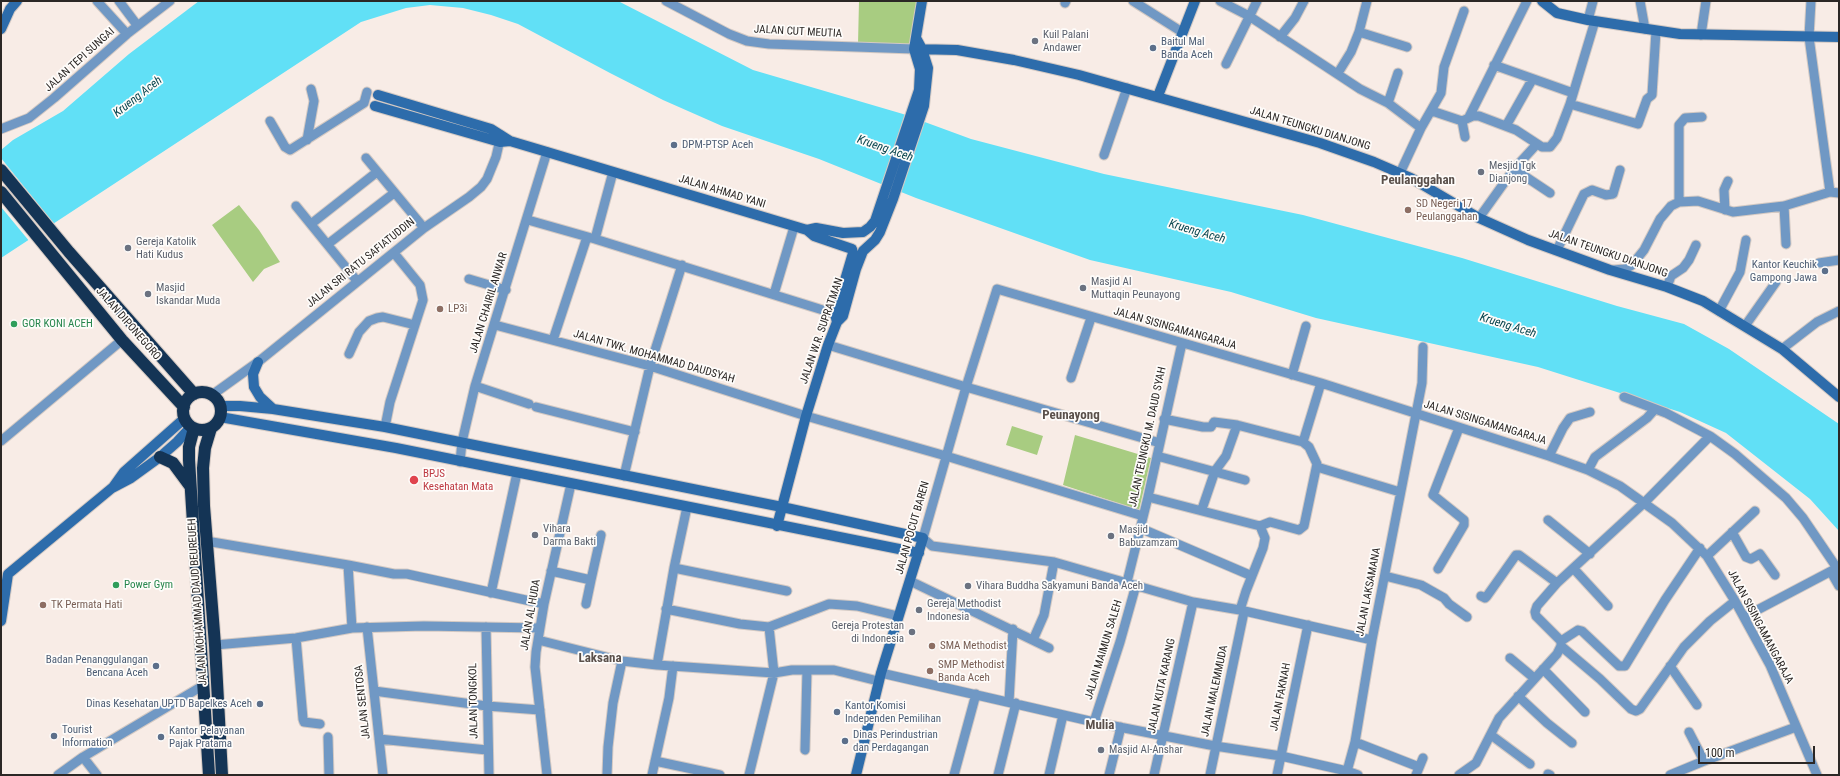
<!DOCTYPE html>
<html>
<head>
<meta charset="utf-8">
<style>
	body { margin:0 }
	#map { position:relative; width:1840px; height:776px; overflow:hidden; background:#f8ece6; font-family:"Roboto Condensed",sans-serif }
	canvas { display:block }
	.frame { position:absolute; inset:0; border:2px solid #2b2725; pointer-events:none }
	.scale { position:absolute; left:1698px; top:746px; width:117px; height:18px; box-sizing:border-box; border:2px solid #2b2725; border-top:0; padding-left:5px; font-size:12px; line-height:14px; white-space:nowrap; color:#2b2725; -webkit-text-stroke:3px #fefcfa; paint-order:stroke }
</style>
</head>
<body>
<div id="map">
<canvas width="1840" height="776"></canvas>
<div class="frame"></div>
<div class="scale">100 m</div>
</div>
<script>
const c = document.querySelector('canvas').getContext('2d');
c.lineJoin = 'round';
function fillPath(path, color) { c.fillStyle = color; c.fill(path, 'evenodd'); }
const toPath = rows => new Path2D(rows.map(r => 'M' + r).join(''));
function strokePath(path, color, width, dash) { c.strokeStyle = color; c.lineWidth = width; c.lineCap = dash ? 'butt' : 'round'; c.setLineDash(dash || []); c.stroke(path); }
function write(font, color, halo, rows, align = 'center') {
  c.font = font + ' "Roboto Condensed",sans-serif'; c.lineWidth = 3.5; c.setLineDash([]); c.textBaseline = 'middle'; c.strokeStyle = halo; c.fillStyle = color; for (const [text, x, y, turn = 0] of rows) {
    c.save(); c.translate(x, y); c.rotate((+turn || 0) * Math.PI / 180); c.textAlign = isNaN(turn) ? turn : align; if (halo) c.strokeText(text, 0, 0); c.fillText(text, 0, 0); c.restore();
  }
}
fillPath(toPath([
	[859,1,918,1,910,43,905,47,858,44],
	[239,205,259,230,280,262,264,269,253,282,212,225],
	[1012,426,1043,436,1037,455,1006,445],
	[1075,435,1151,458,1139,510,1063,485]
]), '#a8cc81');
fillPath(toPath([
	[199,1,618,1,753,70,903,114,971,139,1104,174,1303,215,1462,258,1617,306,1684,324,1729,349,1839,424,1839,531,1810,499,1726,433,1680,412,1538,367,1316,318,1231,292,1090,260,916,198,819,159,722,126,663,100,610,73,518,24,491,15,463,8,430,5,406,8,361,22,1,258,1,150,13,140,63,111,129,54]
]), '#61e0f6');
fillPath(toPath([
	[1,158,55,225,30,242,1,207]
]), '#f8ece6');
const street = toPath([
	[97,1,127,34],
	[119,1,137,25],
	[666,1,729,34,747,41,769,44,914,49],
	[1133,1,1182,32],
	[1220,1,1249,16,1360,89,1388,103,1421,128],
	[1640,1,1645,29],
	[1811,1,1809,37,1830,192],
	[1065,3,1066,1],
	[1588,20,1593,1],
	[1359,32,1407,47],
	[1701,35,1706,1],
	[1280,37,1295,18,1304,1],
	[1226,64,1257,1],
	[1494,65,1573,93],
	[1338,73,1351,52,1359,32,1367,1],
	[1388,103,1398,73],
	[1570,104,1638,124,1647,99,1652,95,1656,31],
	[1432,111,1462,121],
	[1469,117,1527,1],
	[270,121,285,147,290,150,364,103,367,92],
	[1462,121,1473,116,1479,116,1516,130,1542,147,1550,147,1557,138,1570,104,1595,21],
	[1462,121,1465,137],
	[1506,126,1532,80],
	[1,129,29,118,54,98,127,34,170,1],
	[307,140,314,101,311,89],
	[1104,155,1127,88],
	[366,158,424,228],
	[1514,169,1550,193],
	[1400,173,1421,128,1441,93,1444,67,1464,11],
	[1679,202,1679,125,1685,118,1702,117],
	[296,206,357,281],
	[1784,206,1786,244],
	[1725,210,1724,190,1728,181],
	[1479,218,1514,169,1536,145],
	[528,220,595,239,842,316],
	[311,224,377,172],
	[595,239,613,172],
	[328,244,394,193],
	[1557,250,1584,194,1592,190,1606,195,1613,194,1620,170],
	[1819,263,1839,260],
	[1613,270,1625,269,1632,265,1644,250,1660,219,1671,206,1679,202,1698,201,1733,212,1784,206,1830,192,1839,193],
	[469,279,506,290],
	[1667,287,1671,276,1683,268,1689,260,1696,245],
	[774,294,794,227],
	[1719,311,1740,272,1746,240],
	[495,325,650,366,806,416,946,456,1143,516],
	[1745,326,1776,282],
	[553,340,587,237],
	[828,345,966,387,1160,443],
	[1782,349,1817,322,1839,311],
	[349,354,359,332,369,321,377,318,383,317,415,325],
	[1292,375,1306,326],
	[1071,378,1091,318],
	[475,386,529,404],
	[212,395,258,362,424,228,469,197,481,187,487,179,496,157,501,135],
	[1624,397,1666,413,1710,436,1735,454,1786,498,1803,518,1839,571],
	[536,407,635,432],
	[1164,419,1203,427,1211,427,1214,422,1237,425],
	[385,427,390,402,423,300,420,285,394,253],
	[1,441,122,340],
	[1303,442,1321,383],
	[1157,456,1245,480],
	[1549,456,1563,428,1570,418,1590,412],
	[460,462,462,442,475,386,547,152],
	[1317,467,1400,492],
	[1588,470,1595,457,1647,418,1655,409],
	[624,476,650,366,682,265],
	[1148,497,1260,526,1265,538,1263,548,1246,591,1240,610],
	[687,507,674,568,657,665,774,673,792,670,834,670,878,681],
	[1202,509,1215,471,1226,456,1237,425,1303,442,1309,447,1317,464,1304,526,1299,530,1270,522,1260,526],
	[1548,520,1590,554],
	[1140,528,1252,576],
	[1732,532,1746,557,1751,559,1760,554,1775,575],
	[206,541,348,565,394,574,407,574,544,604],
	[1707,556,1755,511],
	[348,565,352,628],
	[674,568,787,591],
	[1438,569,1464,525,1464,520,1433,495,1459,428],
	[1574,569,1608,606],
	[551,571,591,580,601,535],
	[1831,572,1839,586],
	[1385,576,1421,585,1444,598,1449,604,1467,617],
	[910,581,1049,648],
	[1127,582,1148,497,1182,343],
	[491,593,517,473],
	[1481,596,1485,598,1487,596,1516,555,1519,555,1557,583],
	[586,604,591,580],
	[666,609,740,624,769,627],
	[1744,617,1837,568],
	[367,627,383,775],
	[486,627,489,775],
	[296,638,303,719,304,722,320,724],
	[538,640,622,661,657,665],
	[1033,640,1044,615,1054,562],
	[1372,640,1240,610,1193,602,1054,562,932,546,923,538,966,387,997,289,1321,383,1549,456,1588,470,1620,486,1672,523,1707,556,1735,601,1770,665,1817,775],
	[1561,641,1578,630,1582,631,1619,666,1625,666,1665,600,1700,548],
	[215,645,296,638,352,628,424,626,539,628],
	[1561,646,1600,679,1631,709,1636,711,1640,709,1684,647,1710,621,1735,601],
	[1510,658,1534,678],
	[1670,666,1697,705],
	[1543,669,1585,712],
	[881,673,1094,722,1215,746,1281,756,1347,771,1358,775],
	[374,691,487,706,540,710],
	[1518,696,1547,723,1572,743],
	[1009,702,1013,629],
	[1094,722,1120,642,1136,585],
	[1689,732,1704,761],
	[1491,735,1530,764],
	[328,737,329,775],
	[379,739,487,750],
	[1355,742,1419,767],
	[805,750,807,670],
	[83,757,97,775],
	[655,761,720,775],
	[1548,774,1550,775],
	[58,775,83,757,204,685],
	[547,775,535,667,536,652,544,604,571,484],
	[607,775,608,747,613,703,622,661],
	[652,775,669,698,673,666],
	[749,775,774,673,769,627,829,604,857,606,898,616],
	[954,775,976,694],
	[998,775,1016,703],
	[1049,775,1063,715],
	[1109,775,1121,727],
	[1154,775,1193,602],
	[1210,775,1244,612],
	[1277,775,1308,625],
	[1346,775,1355,742,1372,640,1422,383,1423,347],
	[1416,775,1423,758],
	[1459,775,1476,763,1499,718,1557,654,1561,646,1561,641,1536,616,1535,612,1537,606,1557,583,1644,503,1710,436],
	[1670,775,1704,761,1796,727]
]);
const secondary = toPath([
	[1542,1,1557,13,1588,20,1680,34,1839,37],
	[1,29,10,9,17,1],
	[914,49,957,50,1014,60,1079,75,1320,143,1374,162,1411,178,1479,218,1528,240,1610,270,1667,287,1703,301,1782,349,1839,397],
	[378,95,491,129,510,141,547,152,807,230,814,236,852,249,853,253,835,314,837,322],
	[1158,96,1195,1],
	[375,106,500,142,510,141],
	[807,230,816,228,843,233,863,232,870,227,875,221,919,90,920,69,914,49,922,1],
	[258,362,253,374,254,387,260,397,273,409],
	[220,406,240,406,273,409,385,427,782,507,923,538,881,673,856,775],
	[220,417,396,448,919,553],
	[114,486,124,472,185,418],
	[777,526,806,416,828,345,837,322,843,316,856,269,863,251,875,240,880,232,893,199,924,106,928,68,922,49,916,38],
	[1,621,8,574,112,488,131,478,160,457,177,442,191,427]
]);
const highway = toPath([
	[1,170,69,252,194,394],
	[1,192,122,340,184,407],
	'183 411a19 19 0 1 1 38 0a19 19 0 1 1-38 0Z',
	[194,428,189,447,189,460,209,775],
	[211,428,205,448,203,468,204,506,215,645,222,775],
	[160,457,173,463,190,486]
]);
strokePath(street, '#d3c9c3', 11);
strokePath(secondary, '#d3c9c3', 12);
strokePath(highway, '#d3c9c3', 14);
strokePath(street, '#7098c4', 9);
strokePath(secondary, '#2d6cab', 10);
strokePath(highway, '#143455', 12);
for (const [x, y, r, color] of [
	[1035,41,4,"#6b7280"],
	[1153,48,4,"#5c6f8a"],
	[674,145,4,"#5c6f8a"],
	[1481,172,4,"#6b7280"],
	[1408,210,4,"#8d6e63"],
	[128,248,4,"#6b7280"],
	[1825,271,4,"#5c6f8a"],
	[1083,288,4,"#6b7280"],
	[148,294,4,"#6b7280"],
	[440,309,4,"#8d6e63"],
	[14,324,4,"#2e9e5b"],
	[414,480,5,"#e0444e"],
	[535,535,4,"#6b7280"],
	[1111,536,4,"#6b7280"],
	[116,585,4,"#2e9e5b"],
	[968,586,4,"#6b7280"],
	[43,605,4,"#8d6e63"],
	[919,610,4,"#6b7280"],
	[912,632,4,"#6b7280"],
	[932,646,4,"#8d6e63"],
	[156,666,4,"#5c6f8a"],
	[930,671,4,"#8d6e63"],
	[260,704,4,"#5c6f8a"],
	[837,712,4,"#5c6f8a"],
	[54,736,4,"#5c6f8a"],
	[161,737,4,"#5c6f8a"],
	[845,741,4,"#5c6f8a"],
	[1101,750,4,"#6b7280"]
]) { const dot = new Path2D(); dot.arc(x, y, r, 0, 2 * Math.PI); c.fillStyle = color; c.fill(dot); strokePath(dot, '#fefcfa', 1.5); }
write('11px', '#2b2725', '#fefcfa', [
	["JALAN CUT MEUTIA",798,32,3],
	["JALAN TEPI SUNGAI",80,60,-42],
	["JALAN TEUNGKU DIANJONG",1310,129,17],
	["JALAN AHMAD YANI",722,192,17],
	["JALAN TEUNGKU DIANJONG",1608,254,19],
	["JALAN SRI RATU SAFIATUDDIN",361,263,-39],
	["JALAN CHAIRIL ANWAR",489,303,-73],
	["JALAN DIPONEGORO",128,324,49],
	["JALAN SISINGAMANGARAJA",1175,329,16],
	["JALAN W.R. SUPRATMAN",822,331,-71],
	["JALAN TWK. MOHAMMAD DAUDSYAH",654,357,16],
	["JALAN SISINGAMANGARAJA",1485,423,17],
	["JALAN TEUNGKU M. DAUD SYAH",1148,437,-78],
	["JALAN POCUT BAREN",913,528,-74],
	["JALAN LAKSAMANA",1369,592,-79],
	["JALAN MOHAMMAD DAUD BEUREUEH",198,602,-94],
	["JALAN AL HUDA",531,615,-80],
	["JALAN SISINGAMANGARAJA",1760,627,62],
	["JALAN MAIMUN SALEH",1104,650,-73],
	["JALAN KUTA KARANG",1162,686,-78],
	["JALAN MALEMMUDA",1215,691,-78],
	["JALAN FAKNAH",1281,697,-79],
	["JALAN TONGKOL",474,701,-91],
	["JALAN SENTOSA",363,702,-96]
]);
write('11px', '#5b616d', '#fefcfa', [
	["Kuil Palani",1043,35],
	["Andawer",1043,48],
	["Mesjid Tgk",1489,166],
	["Dianjong",1489,179],
	["Gereja Katolik",136,242],
	["Hati Kudus",136,255],
	["Masjid Al",1091,282],
	["Muttaqin Peunayong",1091,295],
	["Masjid",156,288],
	["Iskandar Muda",156,301],
	["Vihara",543,529],
	["Darma Bakti",543,542],
	["Masjid",1119,530],
	["Babuzamzam",1119,543],
	["Vihara Buddha Sakyamuni Banda Aceh",976,586],
	["Gereja Methodist",927,604],
	["Indonesia",927,617],
	["Gereja Protestan",904,626,"right"],
	["di Indonesia",904,639,"right"],
	["Masjid Al-Anshar",1109,750]
], 'left');
write('11px', '#4e5e75', '#fefcfa', [
	["Baitul Mal",1161,42],
	["Banda Aceh",1161,55],
	["DPM-PTSP Aceh",682,145],
	["Kantor Keuchik",1817,265,"right"],
	["Gampong Jawa",1817,278,"right"],
	["Badan Penanggulangan",148,660,"right"],
	["Bencana Aceh",148,673,"right"],
	["Dinas Kesehatan UPTD Bapelkes Aceh",252,704,"right"],
	["Kantor Komisi",845,706],
	["Independen Pemilihan",845,719],
	["Tourist",62,730],
	["Information",62,743],
	["Kantor Pelayanan",169,731],
	["Pajak Pratama",169,744],
	["Dinas Perindustrian",853,735],
	["dan Perdagangan",853,748]
], 'left');
write('11px', '#785e54', '#fefcfa', [
	["SD Negeri 17",1416,204],
	["Peulanggahan",1416,217],
	["LP3i",448,309],
	["TK Permata Hati",51,605],
	["SMA Methodist",940,646],
	["SMP Methodist",938,665],
	["Banda Aceh",938,678]
], 'left');
write('11px', '#27864d', '#fefcfa', [
	["GOR KONI ACEH",22,324],
	["Power Gym",124,585]
], 'left');
write('11px', '#be3a42', '#fefcfa', [
	["BPJS",423,474],
	["Kesehatan Mata",423,487]
], 'left');
write('italic 12px', '#09454e', '#fefcfa', [
	["Krueng Aceh",138,97,-38],
	["Krueng Aceh",885,149,19],
	["Krueng Aceh",1197,232,16],
	["Krueng Aceh",1508,326,17]
]);
write('bold 13px', '#5a504b', '#fefcfa', [
	["Peulanggahan",1418,181],
	["Peunayong",1071,416],
	["Laksana",600,659],
	["Mulia",1100,726]
]);
</script>
</body>
</html>
